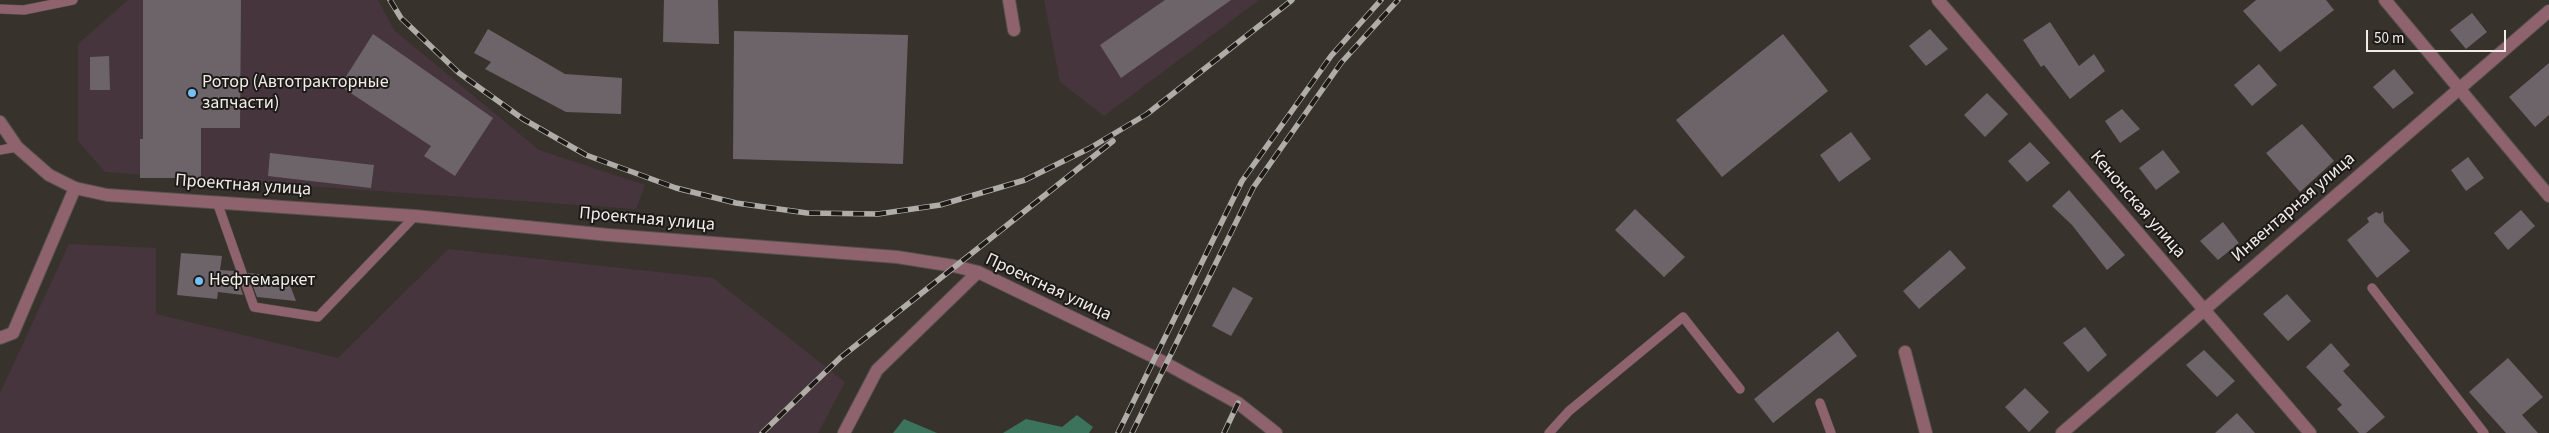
<!DOCTYPE html>
<html>
<head>
<meta charset="utf-8">
<style>
	body { margin:0 }
	#map { position:relative; width:2549px; height:433px; overflow:hidden; background:#38322d; font-family:"Source Sans 3",sans-serif }
	canvas { display:block }
	.scale { position:absolute; left:2366px; top:30px; width:140px; height:22px; box-sizing:border-box; border:2px solid #f0ede9; border-top:0; padding-left:6px; font-size:15px; line-height:18px; white-space:nowrap; color:#f0ede9; -webkit-text-stroke:4px #1d1a18; paint-order:stroke }
</style>
</head>
<body>
<div id="map">
<canvas width="2549" height="433"></canvas>
<div class="scale">50 m</div>
</div>
<script>
const c = document.querySelector('canvas').getContext('2d');
c.lineJoin = 'round';
function fillPath(path, color) { c.fillStyle = color; c.fill(path, 'evenodd'); }
const toPath = rows => new Path2D(rows.map(r => 'M' + r).join(''));
function strokePath(path, color, width, dash) { c.strokeStyle = color; c.lineWidth = width; c.lineCap = dash ? 'butt' : 'round'; c.setLineDash(dash || []); c.stroke(path); }
function write(font, color, halo, rows, align = 'center') {
  c.font = font + ' "Source Sans 3",sans-serif'; c.lineWidth = 4; c.setLineDash([]); c.textBaseline = 'middle'; c.strokeStyle = halo; c.fillStyle = color; for (const [text, x, y, turn = 0] of rows) {
    c.save(); c.translate(x, y); c.rotate((+turn || 0) * Math.PI / 180); c.textAlign = isNaN(turn) ? turn : align; if (halo) c.strokeText(text, 0, 0); c.fillText(text, 0, 0); c.restore();
  }
}
fillPath(toPath([
	[128,0,378,0,394,30,539,150,645,185,636,209,105,172,78,141,78,44],
	[1044,0,1259,0,1104,116,1060,82],
	[69,244,156,248,156,314,338,358,448,249,713,278,845,382,818,433,0,433,0,393]
]), '#47353e');
fillPath(toPath([
	[1077,415,1093,427,1089,433,1003,433,1026,419,1062,427],
	[904,419,937,433,893,433]
]), '#3c735c');
fillPath(toPath([
	[143,0,241,0,240,128,201,128,201,178,140,178,140,139,143,139],
	[664,0,718,0,719,44,663,42],
	[1165,0,1231,0,1121,78,1100,45],
	[2256,0,2326,0,2334,10,2280,52,2243,11],
	[2472,13,2487,32,2466,49,2450,30],
	[2050,22,2079,66,2094,54,2105,71,2070,99,2044,65,2041,67,2023,40],
	[488,29,565,74,622,78,621,114,566,112,485,69,491,62,474,53],
	[1930,29,1948,49,1926,66,1909,46],
	[734,31,908,35,903,164,733,159],
	[373,34,493,118,455,176,424,156,431,146,340,86],
	[1783,34,1828,91,1722,177,1676,120],
	[109,56,110,90,90,90,90,57],
	[2549,63,2549,115,2535,127,2509,97],
	[2259,64,2277,85,2252,106,2234,85],
	[2394,69,2414,93,2393,109,2373,87],
	[1987,93,2008,114,1985,137,1964,115],
	[2122,109,2140,129,2120,143,2105,121],
	[2302,124,2334,161,2300,192,2266,153],
	[1851,132,1871,159,1839,182,1820,155],
	[2030,142,2050,163,2027,182,2008,161],
	[2163,150,2180,172,2156,190,2139,168],
	[270,153,374,165,371,188,268,176],
	[2468,157,2484,178,2466,191,2451,170],
	[2069,190,2125,255,2107,270,2072,225,2052,206],
	[1635,209,1685,257,1664,277,1615,230],
	[2521,210,2535,226,2508,250,2494,233],
	[2383,211,2384,222,2410,251,2377,278,2347,240,2369,222,2367,218,2376,212,2380,214],
	[2223,222,2239,243,2218,260,2200,241],
	[1950,250,1966,268,1919,309,1903,291],
	[181,253,222,256,220,270,235,271,243,295,218,292,217,299,177,295],
	[248,273,287,277,296,301,257,297],
	[1233,287,1253,298,1231,336,1212,326],
	[2287,294,2311,321,2288,341,2263,314],
	[2085,327,2107,355,2088,372,2063,343],
	[1838,331,1857,356,1773,423,1754,399],
	[2331,343,2350,365,2343,371,2385,417,2366,433,2359,433,2337,409,2342,405,2306,367],
	[2204,350,2235,381,2217,397,2186,365],
	[2508,358,2543,397,2522,415,2538,433,2506,433,2469,392],
	[2025,388,2049,412,2029,432,2005,407],
	[2237,413,2255,433,2215,433]
]), '#6d6469');
const service = toPath([
	[0,9,24,10,73,0],
	[0,150,17,147],
	[217,202,254,307,318,317,415,216],
	[2372,288,2484,433],
	[1820,403,1831,433],
	[1549,433,1569,411,1683,317,1740,389]
]);
const minor = toPath([
	[1009,0,1014,30],
	[1938,0,2310,433],
	[2385,0,2549,196],
	[0,338,13,333,75,188],
	[1905,352,1926,433],
	[844,433,877,370,978,272],
	[2062,433,2549,11]
]);
const tertiary = toPath([
	[0,122,17,147,49,175,75,188,107,195,415,216,609,235,897,257,954,266,978,272,1154,357,1238,403,1276,433]
]);
strokePath(service, '#55504b', 10);
strokePath(minor, '#55504b', 14);
strokePath(tertiary, '#55504b', 14);
strokePath(service, '#8f636e', 9);
strokePath(minor, '#8f636e', 12);
strokePath(tertiary, '#8f636e', 12);
const rail = toPath([
	[390,0,401,18,459,73,523,119,586,155,676,188,736,203,807,213,878,214,940,205,1025,180,1090,148,1147,114,1292,0],
	[762,433,840,358,1113,141],
	[1118,433,1242,181,1331,56,1381,0],
	[1132,433,1253,188,1341,63,1398,0],
	[1224,433,1238,403]
]);
strokePath(rail, '#b0aca7', 5.5);
strokePath(rail, '#1d1a18', 4, [11]);
for (const [x, y, r, color] of [
	[192,93,5,"#74c0f6"],
	[199,281,5,"#74c0f6"]
]) { const dot = new Path2D(); dot.arc(x, y, r, 0, 2 * Math.PI); c.fillStyle = color; c.fill(dot); strokePath(dot, '#1d1a18', 2); }
write('18px', '#f0ede9', '#1d1a18', [
	["Ротор (Автотракторные",202,83],
	["запчасти)",202,104],
	["Нефтемаркет",209,281]
], 'left');
write('18px', '#f0ede9', '#1d1a18', [
	["Проектная улица",243,186,4],
	["Кенонская улица",2137,205,49],
	["Инвентарная улица",2294,208,-41],
	["Проектная улица",647,220,5],
	["Проектная улица",1048,288,25]
]);
</script>
</body>
</html>
